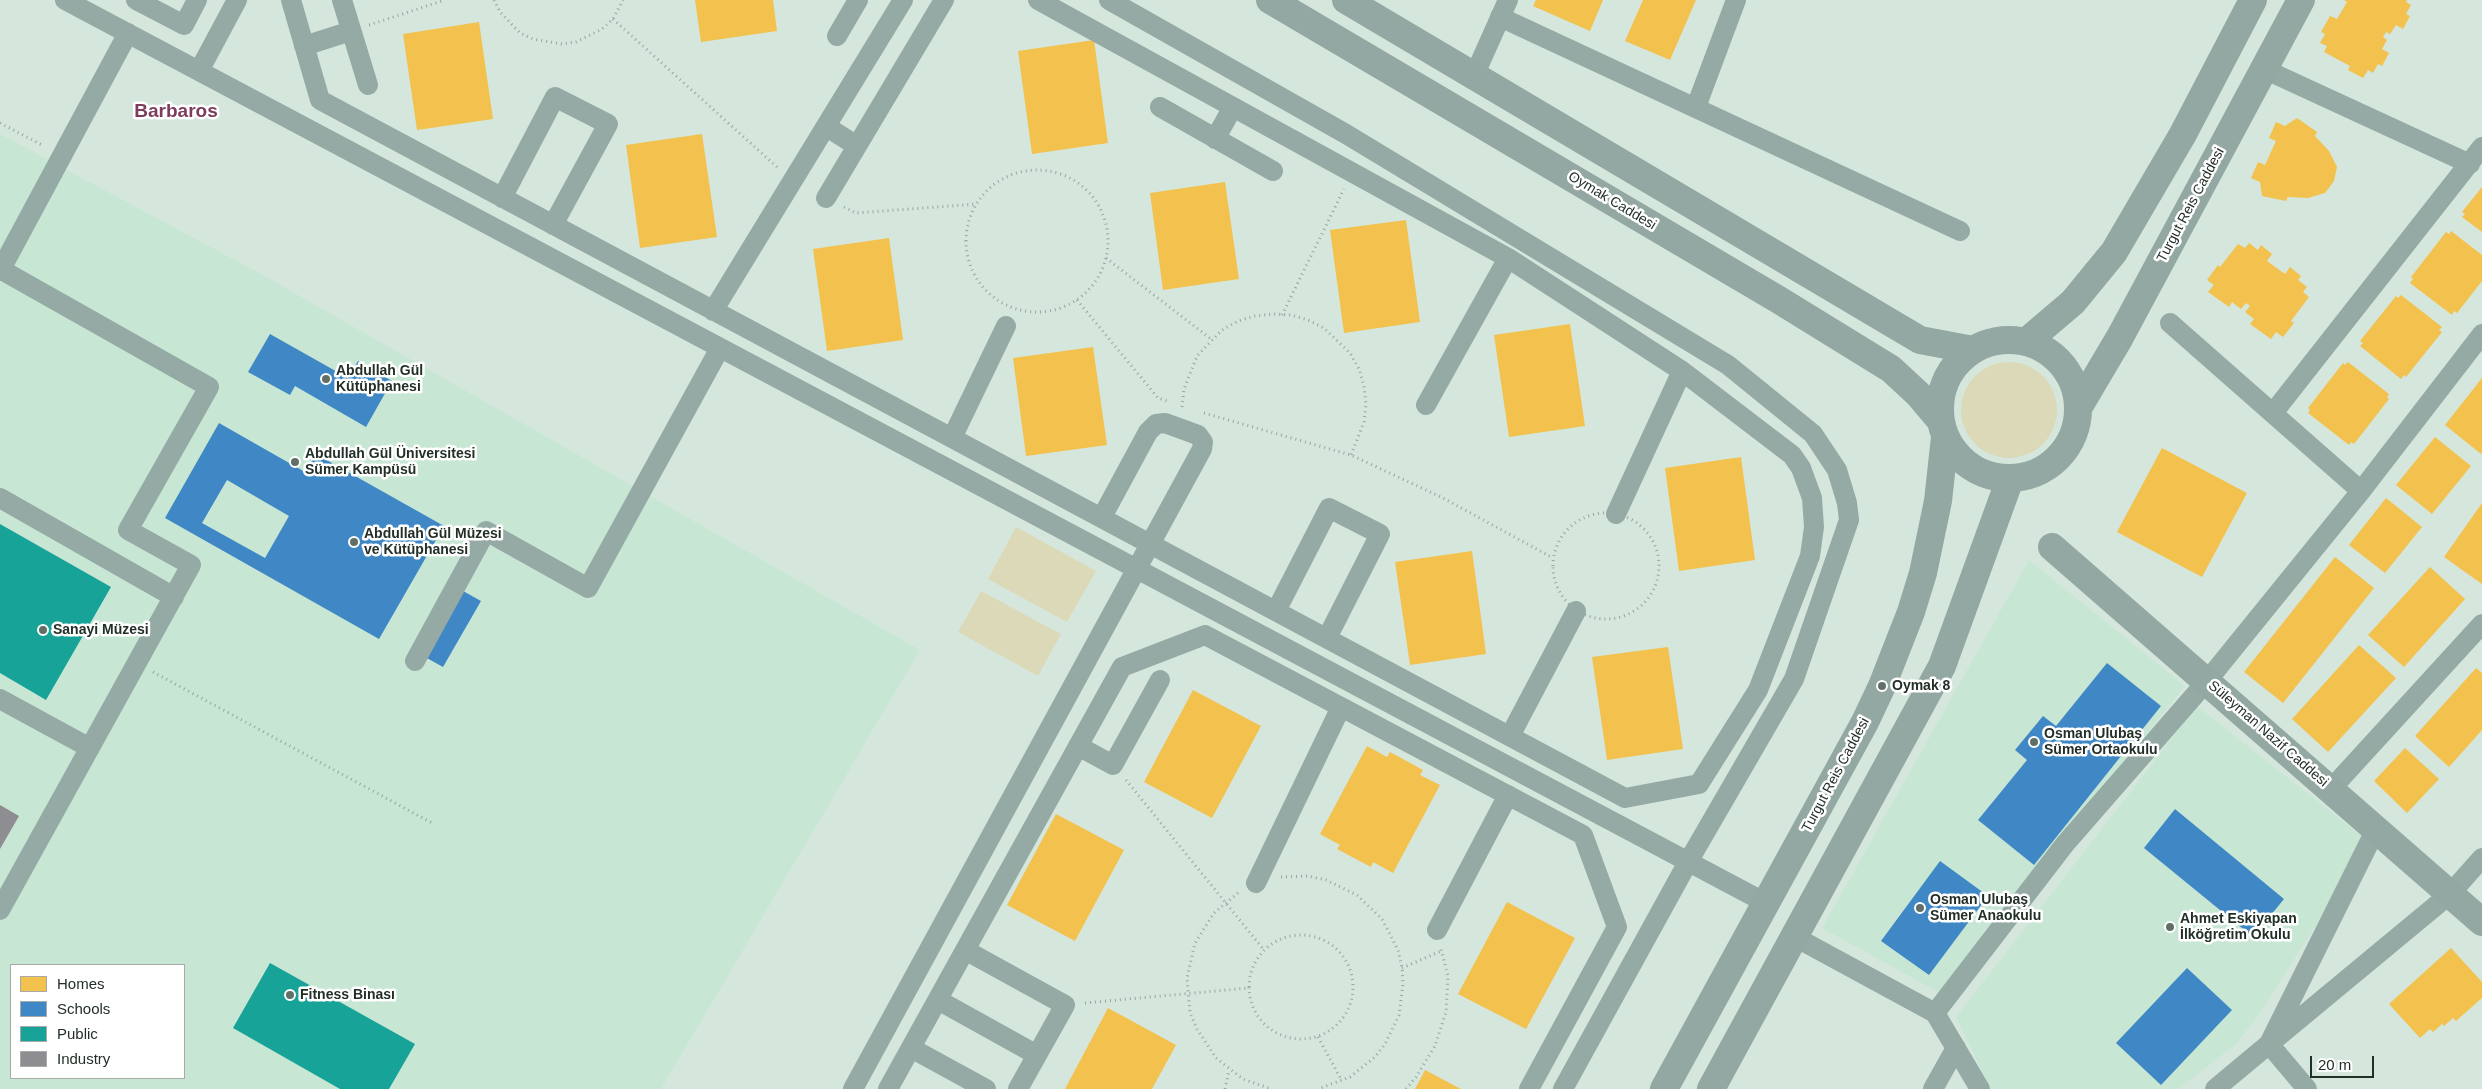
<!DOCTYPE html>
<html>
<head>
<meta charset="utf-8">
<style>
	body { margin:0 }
	#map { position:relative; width:2482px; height:1089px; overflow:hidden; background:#d5e7dc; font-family:Arial,sans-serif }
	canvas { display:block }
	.legend { position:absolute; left:10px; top:964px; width:175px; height:115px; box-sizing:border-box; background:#fff; border:1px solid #a7aca9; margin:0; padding:6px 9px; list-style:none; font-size:15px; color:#222f27 }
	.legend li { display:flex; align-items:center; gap:10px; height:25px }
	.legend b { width:25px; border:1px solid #a7aca9 }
	.scale { position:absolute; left:2310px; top:1056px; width:64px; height:22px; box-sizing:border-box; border:2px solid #222f27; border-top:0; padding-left:6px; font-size:15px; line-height:18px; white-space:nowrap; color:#222f27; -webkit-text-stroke:4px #fff; paint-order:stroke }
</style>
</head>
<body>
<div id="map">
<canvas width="2482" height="1089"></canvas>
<ul class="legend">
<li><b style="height:14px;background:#f2c14e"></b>Homes</li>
<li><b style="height:14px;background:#3f88c5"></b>Schools</li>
<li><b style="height:14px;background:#17a398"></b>Public</li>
<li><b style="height:14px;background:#8d8d92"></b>Industry</li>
</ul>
<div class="scale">20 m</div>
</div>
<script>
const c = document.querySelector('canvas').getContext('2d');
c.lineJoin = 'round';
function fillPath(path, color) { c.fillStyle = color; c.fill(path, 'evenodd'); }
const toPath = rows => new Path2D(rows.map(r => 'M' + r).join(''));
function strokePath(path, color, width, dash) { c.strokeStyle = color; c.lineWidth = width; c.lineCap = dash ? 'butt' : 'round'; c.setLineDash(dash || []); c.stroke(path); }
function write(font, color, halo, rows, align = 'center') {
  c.font = font + ' Arial,sans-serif'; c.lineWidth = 5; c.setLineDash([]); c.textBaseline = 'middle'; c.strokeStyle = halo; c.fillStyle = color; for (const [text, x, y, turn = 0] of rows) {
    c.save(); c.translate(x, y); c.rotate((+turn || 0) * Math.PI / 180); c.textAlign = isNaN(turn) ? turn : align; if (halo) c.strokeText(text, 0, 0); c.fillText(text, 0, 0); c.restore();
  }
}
fillPath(toPath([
	[0,134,261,274,920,650,661,1089,0,1089],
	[11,965,184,965,184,1078,11,1078],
	[2029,560,2185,686,2021,888,1940,993,1822,928],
	[2197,706,2369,842,2260,1013,2236,1044,2179,1089,1991,1089,1956,1017]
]), '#c7e6d4');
fillPath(toPath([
	'1961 410a48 48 0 1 1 96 0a48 48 0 1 1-96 0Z',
	[1016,527,1096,571,1067,622,988,579],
	[981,591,1061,634,1038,676,958,632]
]), '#dbd9b7');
fillPath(toPath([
	[695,0,773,0,777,31,701,42],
	[1536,0,1603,0,1590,31,1533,6],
	[1643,0,1696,0,1670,60,1625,41],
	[2344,0,2407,0,2406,2,2411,5,2406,14,2410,16,2403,29,2396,25,2390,34,2386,32,2383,37,2387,40,2382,49,2389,53,2382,66,2378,64,2373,73,2368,70,2363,78,2348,70,2350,66,2324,52,2327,46,2320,43,2325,34,2321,32,2330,16,2337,19,2347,2],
	[479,22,493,119,417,130,403,34],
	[1094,40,1108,143,1032,154,1018,51],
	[2297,118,2317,132,2315,136,2329,151,2337,167,2334,181,2325,193,2308,198,2288,197,2286,201,2262,196,2260,182,2251,178,2258,162,2265,165,2276,141,2269,138,2276,122,2285,126],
	[702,134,717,237,640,248,626,145],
	[1225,182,1239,279,1163,290,1150,193],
	[2482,187,2482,232,2462,217,2465,214,2462,212],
	[1406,220,1420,322,1344,333,1330,230],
	[2451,231,2482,255,2482,281,2457,313,2454,311,2452,315,2410,283,2413,279,2411,277,2446,232,2449,234],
	[889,238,903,340,827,351,813,249],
	[2249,243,2258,250,2261,245,2272,254,2267,261,2285,274,2290,267,2301,276,2298,280,2307,287,2303,292,2309,297,2291,321,2294,323,2283,337,2276,332,2271,339,2250,324,2254,319,2245,312,2250,306,2246,303,2241,309,2232,302,2229,307,2208,292,2214,285,2207,280,2218,265,2220,267,2238,244,2245,248],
	[2401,295,2442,327,2439,330,2442,332,2406,377,2404,375,2401,379,2360,346,2363,343,2360,341,2396,296,2398,298],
	[1570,324,1585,426,1509,437,1494,335],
	[1093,347,1107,445,1026,456,1013,358],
	[2348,362,2389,394,2387,397,2389,399,2354,444,2351,442,2349,445,2308,413,2310,410,2308,408,2343,363,2345,365],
	[2482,378,2482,452,2481,454,2445,425],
	[2435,437,2471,466,2432,514,2396,485],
	[2162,448,2247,493,2202,577,2117,532],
	[1741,457,1755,560,1679,571,1665,468],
	[2386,498,2422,527,2385,573,2349,545],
	[2482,503,2482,584,2444,557],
	[1472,551,1486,654,1410,665,1395,562],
	[2335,557,2374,588,2283,703,2244,672],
	[2430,567,2465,599,2404,667,2368,635],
	[2359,645,2396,678,2328,752,2292,719],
	[1668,647,1683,749,1607,760,1592,657],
	[2476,668,2482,673,2482,730,2449,767,2415,736],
	[1193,690,1261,726,1212,818,1144,782],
	[1367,746,1387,757,1390,752,1423,770,1420,775,1440,785,1393,873,1373,862,1371,867,1337,849,1340,845,1320,834],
	[2405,748,2439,779,2407,813,2374,781],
	[1056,814,1124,850,1075,941,1007,905],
	[1507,902,1575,938,1526,1029,1458,994],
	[2451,948,2482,982,2482,998,2456,1021,2453,1018,2444,1026,2442,1024,2433,1032,2430,1029,2420,1038,2389,1004],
	[1108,1008,1176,1045,1152,1089,1065,1089],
	[1425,1070,1461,1089,1415,1089]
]), '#f2c14e');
fillPath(toPath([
	[270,334,348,378,358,361,392,381,366,427,295,386,290,395,248,372],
	[219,423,305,472,316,454,444,526,379,639,165,518],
	[227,480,289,516,265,558,202,523],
	[463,591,481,601,443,667,425,657],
	[2107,663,2161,706,2034,865,1978,820,2027,760,2015,750,2043,716,2056,726],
	[2175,809,2284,899,2253,937,2144,848],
	[1940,861,1988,896,1929,975,1881,941],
	[2187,968,2232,1010,2161,1085,2116,1043]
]), '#3f88c5');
fillPath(toPath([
	[0,524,111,587,46,700,0,673],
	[270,963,415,1044,389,1089,340,1089,233,1028]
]), '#17a398');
fillPath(toPath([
	[0,805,19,816,0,849]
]), '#8d8d92');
strokePath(toPath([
	[494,0,500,12,520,33,533,39,562,44,576,42,602,29,613,19,623,0],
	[613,19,777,167],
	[369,25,445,0],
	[0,123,44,146],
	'966 241a71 71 0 1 1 142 0a71 71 0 1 1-142 0Z',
	[844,207,856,213,976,204],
	[1106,258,1211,339],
	[1077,300,1158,398,1167,401],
	[1282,315,1344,189],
	[1182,407,1184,389,1197,356,1222,330,1238,321,1255,316,1273,314,1291,315,1308,320,1324,328,1350,353,1359,369,1364,386,1366,404,1364,422,1351,455],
	[1204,413,1351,455,1443,498,1553,558],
	'1553 566a53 53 0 1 1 106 0a53 53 0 1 1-106 0Z',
	[153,672,434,824],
	[1126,780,1264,950],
	[1281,877,1308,876,1326,880,1357,895,1382,919,1398,950,1402,968,1403,984,1399,1015,1385,1044,1375,1057,1350,1077,1318,1089],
	[1238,893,1214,913,1195,943,1187,978,1190,1013,1197,1029,1216,1058,1243,1079,1271,1089],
	'1249 987a52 52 0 1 1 104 0a52 52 0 1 1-104 0Z',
	[1402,968,1441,951],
	[1085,1003,1248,988],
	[1318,1037,1342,1081],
	[1225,1089,1229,1070],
	[1406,1089,1416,1077,1435,1046,1446,1012,1448,976,1441,949]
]), '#94a6a0', 3, [1, 4]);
strokePath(toPath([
	[65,0,1766,903],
	[136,0,184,25,197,0],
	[291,0,320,100,1625,798,1699,784,1758,690,1810,556,1814,527,1812,498,1801,468,1792,455,1682,371,1508,258,1038,0],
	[342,0,368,85],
	[1109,0,1346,134,1728,365,1813,434,1837,470,1847,503,1849,520,1794,679,1688,862,1563,1089],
	[1500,17,1960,231],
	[837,36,858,0],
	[304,46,351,31],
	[2264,69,2470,164],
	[199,71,237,0],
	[1474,76,1508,0],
	[1160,107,1273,171],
	[1696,107,1736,0],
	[827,127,857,146],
	[1215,139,1233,107],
	[502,198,555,97,608,124,553,225],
	[826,198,944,0],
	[0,269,209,387,128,530,191,565,0,910],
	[0,271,128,33],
	[713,311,903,0],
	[2170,323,2361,491],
	[1426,405,1508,258],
	[2273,413,2482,147],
	[952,438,1006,326],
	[0,498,174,597],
	[1616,514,1682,371],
	[1276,611,1329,508,1380,534,1327,638],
	[415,661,486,531,588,588,720,348],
	[0,699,90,748],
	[1510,736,1576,611],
	[1078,746,1113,765,1160,680],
	[2331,789,2482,624],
	[2376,829,2269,1044,2450,894,2482,858],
	[1256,883,1341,707],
	[1437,930,1508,795],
	[1795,937,1935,1013,2065,844,2207,681,2361,491,2482,334],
	[965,950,1065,1005,1018,1089],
	[938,1000,1037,1055],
	[1935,1013,1980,1089],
	[911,1048,986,1089],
	[853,1089,1202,449,1203,442,1198,435,1165,423,1156,424,1148,432,1102,517],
	[888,1089,1122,667,1205,635,1583,835,1617,927,1529,1089],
	[1933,1089,1956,1048],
	[2215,1089,2269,1044,2307,1089]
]), '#95aaa5', 20);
strokePath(toPath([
	[1270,0,1779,300,1891,369,1918,394,1940,420],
	[1346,0,1920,340,1973,350],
	'1940 409a69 69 0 1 1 138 0a69 69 0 1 1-138 0Z',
	[2026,342,2073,302,2114,252,2183,134,2253,0],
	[2078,408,2120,337,2301,0],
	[2052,547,2482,922],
	[1664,1089,1865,722,1882,686,1911,612,1923,573,1938,501,1945,437],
	[1711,1089,1942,666,2010,479]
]), '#94a8a3', 28);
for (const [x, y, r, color] of [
	[326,379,5,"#616f66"],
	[295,462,5,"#616f66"],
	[354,542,5,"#616f66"],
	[43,630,5,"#616f66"],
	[1882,686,5,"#616f66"],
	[2034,742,5,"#616f66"],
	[1920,908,5,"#616f66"],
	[2170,927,5,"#616f66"],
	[290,995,5,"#616f66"]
]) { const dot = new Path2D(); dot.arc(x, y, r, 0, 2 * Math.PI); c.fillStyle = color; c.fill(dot); strokePath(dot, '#fff', 2); }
write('14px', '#222f27', '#fff', [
	["Oymak Caddesi",1612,201,31],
	["Turgut Reis Caddesi",2191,205,-62],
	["Süleyman Nazif Caddesi",2268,734,41],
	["Turgut Reis Caddesi",1836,775,-62]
]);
write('bold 14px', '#222f27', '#fff', [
	["Abdullah Gül",336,371],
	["Kütüphanesi",336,387],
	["Abdullah Gül Üniversitesi",305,454],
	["Sümer Kampüsü",305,470],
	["Abdullah Gül Müzesi",364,534],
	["ve Kütüphanesi",364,550],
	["Sanayi Müzesi",53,630],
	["Oymak 8",1892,686],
	["Osman Ulubaş",2044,734],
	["Sümer Ortaokulu",2044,750],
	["Osman Ulubaş",1930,900],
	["Sümer Anaokulu",1930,916],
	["Ahmet Eskiyapan",2180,919],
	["İlköğretim Okulu",2180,935],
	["Fitness Binası",300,995]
], 'left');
write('bold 19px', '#7e3c5c', '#fff', [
	["Barbaros",176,112]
]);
</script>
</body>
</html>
